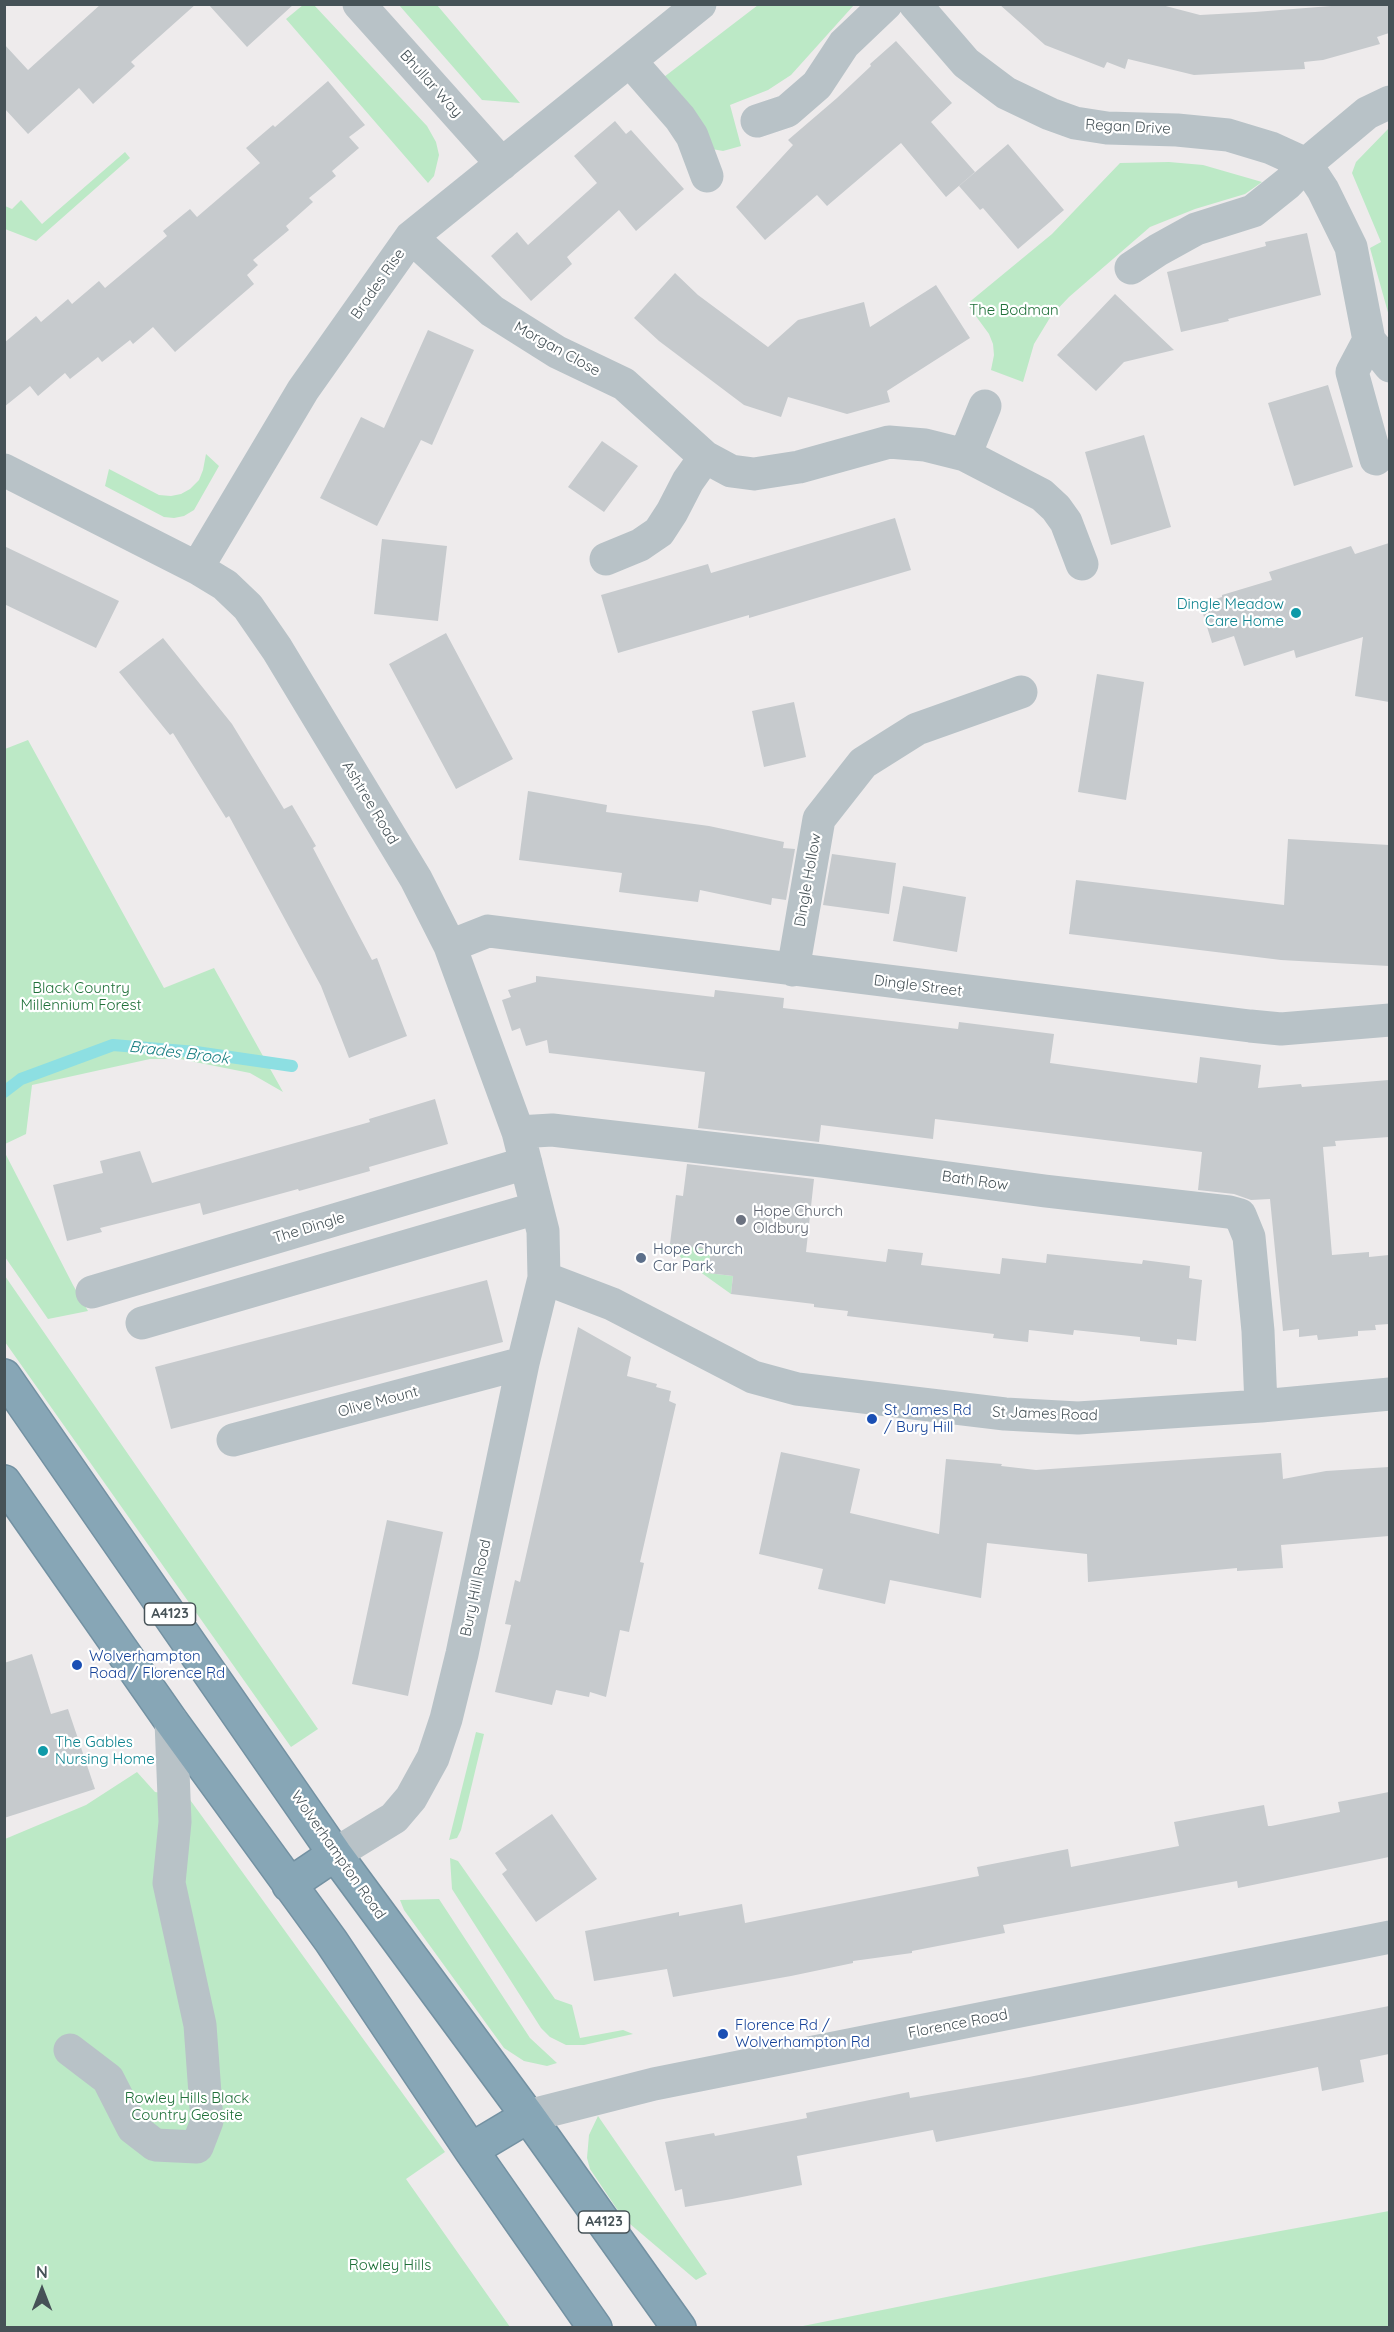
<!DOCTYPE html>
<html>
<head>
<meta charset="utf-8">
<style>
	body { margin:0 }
	#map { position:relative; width:1394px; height:2332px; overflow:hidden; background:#eeebec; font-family:Quicksand,sans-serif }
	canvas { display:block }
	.frame { position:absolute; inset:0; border:6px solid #465257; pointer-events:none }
	.north { position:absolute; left:12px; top:2260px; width:60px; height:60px; -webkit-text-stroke:4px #fff; paint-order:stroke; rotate:0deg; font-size:16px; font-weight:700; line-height:24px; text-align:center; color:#465257 }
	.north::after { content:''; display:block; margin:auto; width:21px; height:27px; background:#465257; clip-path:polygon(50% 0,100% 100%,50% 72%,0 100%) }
</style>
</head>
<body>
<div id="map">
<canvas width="1394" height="2332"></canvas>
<div class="frame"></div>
<div class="north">N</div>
</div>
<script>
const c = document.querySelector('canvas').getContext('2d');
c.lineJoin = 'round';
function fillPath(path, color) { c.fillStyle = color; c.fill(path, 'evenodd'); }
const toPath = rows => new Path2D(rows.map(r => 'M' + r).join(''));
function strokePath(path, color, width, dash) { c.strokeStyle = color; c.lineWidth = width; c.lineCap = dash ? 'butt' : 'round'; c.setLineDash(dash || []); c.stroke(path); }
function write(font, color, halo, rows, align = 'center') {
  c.font = font + ' Quicksand,sans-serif'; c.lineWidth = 4.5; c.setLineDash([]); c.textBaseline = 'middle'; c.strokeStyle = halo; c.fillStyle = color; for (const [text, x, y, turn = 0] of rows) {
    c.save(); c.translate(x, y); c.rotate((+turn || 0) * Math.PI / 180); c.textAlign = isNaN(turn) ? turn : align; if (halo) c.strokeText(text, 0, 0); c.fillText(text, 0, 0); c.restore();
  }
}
fillPath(toPath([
	[303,5,314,5,427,126,436,142,439,155,434,176,428,183,286,19],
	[399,5,437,5,520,103,482,100],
	[758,5,854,5,791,75,768,90,730,105,741,146,723,151,712,149,664,77],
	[1389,128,1389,316,1370,248,1381,242,1352,173,1356,162],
	[125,152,130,158,36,241,5,229,5,206,12,209,21,200,42,224],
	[1169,162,1203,165,1262,182,1245,194,1195,209,1150,227,1069,297,1051,316,1034,344,1023,382,991,370,994,355,993,344,989,334,967,304,1052,234,1120,163],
	[206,454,219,466,194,510,184,516,174,518,164,517,105,486,109,469,159,495,171,496,181,494,190,489,199,480,203,470],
	[28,740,164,988,214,968,283,1092,250,1073,180,1059,150,1059,32,1085,26,1134,5,1144,5,749],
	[4,1151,73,1285,88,1311,48,1319,5,1257],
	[670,1244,711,1249,708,1273,733,1276,731,1294,682,1259],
	[5,1276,318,1729,291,1747,5,1342],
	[476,1732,484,1734,461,1830,457,1838,449,1840],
	[137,1772,155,1792,188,1797,445,2152,406,2179,510,2327,5,2328,5,1839,86,1805],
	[450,1858,458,1861,555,1999,572,2005,580,2038,623,2030,633,2034,584,2045,566,2045,550,2037,541,2028,452,1889],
	[439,1899,530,2038,557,2063,547,2066,524,2061,504,2048,404,1910,400,1900],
	[598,2116,707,2274,696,2280,623,2218,590,2169,587,2158,589,2135],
	[1389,2211,1389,2327,798,2327,1199,2246]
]), '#bce9c6');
strokePath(toPath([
	[4,1092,21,1079,113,1045,196,1052,292,1066]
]), '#8ddfe2', 12);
fillPath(toPath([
	[101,4,196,4,131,62,135,66,93,104,79,88,28,134,4,108,4,44,28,70],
	[208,4,294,4,247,47],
	[999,4,1158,4,1200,15,1255,12,1331,6,1330,4,1389,4,1389,33,1377,37,1380,44,1323,60,1304,62,1305,69,1194,75,1128,59,1125,69,1107,62,1104,68,1045,45],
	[896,41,952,103,931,122,975,172,946,197,901,143,827,206,817,195,765,240,736,207,793,145,788,140,837,98,871,66,870,64],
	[328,81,365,125,349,137,359,148,332,171,336,176,309,198,313,202,286,226,289,230,253,260,258,265,247,275,254,284,175,352,153,327,133,344,130,340,102,362,98,357,70,379,65,373,38,396,30,386,4,407,4,343,36,316,41,322,68,299,72,304,99,281,105,288,167,236,163,231,190,209,197,217,260,163,246,148,273,125,275,127],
	[615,121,626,134,631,130,684,189,636,231,619,210,567,257,572,264,531,301,491,256,517,232,528,245,597,183,574,156],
	[1008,144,1064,210,1018,249,983,208,980,210,959,186],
	[1307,233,1321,295,1228,319,1229,321,1181,332,1167,272,1266,246,1265,242],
	[675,273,698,295,768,347,798,320,864,302,870,327,936,285,970,338,887,391,890,402,847,414,788,397,781,417,744,405,659,341,634,318],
	[1115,294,1174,350,1124,362,1096,391,1057,355],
	[428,330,474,350,432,445,421,440,377,526,320,498,361,417,384,428],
	[1328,385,1353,467,1294,486,1268,403],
	[1144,435,1171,527,1111,545,1085,452],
	[602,441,638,466,604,512,568,487],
	[895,518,911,570,749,618,749,615,618,653,601,595,708,564,711,573],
	[382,539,447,546,438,621,374,614],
	[1389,543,1389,702,1355,696,1363,637,1296,658,1294,650,1244,666,1234,636,1212,643,1200,604,1222,597,1222,595,1272,580,1269,572,1351,546,1355,554],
	[4,546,119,601,96,648,4,604],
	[446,633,513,759,456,789,389,664],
	[163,638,232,724,284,809,292,805,316,846,313,848,372,960,377,958,407,1036,349,1058,321,986,229,816,226,818,173,733,170,735,119,672],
	[1097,674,1144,682,1126,800,1078,792],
	[794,702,806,757,764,767,752,711],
	[528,791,607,805,606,812,709,826,784,842,783,848,795,849,786,900,772,898,771,905,700,890,698,902,619,892,622,873,519,860],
	[1288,839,1389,845,1389,966,1281,960,1069,934,1076,880,1284,905],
	[832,854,896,863,889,914,823,905],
	[903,886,966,897,957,952,893,941],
	[536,976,714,997,715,990,784,998,783,1008,958,1029,959,1022,1054,1034,1050,1063,1159,1078,1197,1083,1200,1057,1261,1065,1258,1088,1301,1084,1302,1087,1389,1080,1389,1137,1335,1141,1336,1146,1323,1147,1332,1255,1369,1252,1369,1257,1389,1255,1389,1324,1375,1325,1376,1330,1358,1331,1358,1336,1318,1340,1317,1335,1299,1337,1299,1329,1283,1331,1270,1199,1251,1200,1234,1194,1198,1190,1202,1152,935,1119,933,1139,821,1125,819,1142,698,1128,705,1072,549,1053,547,1040,526,1046,520,1028,512,1031,502,1000,511,997,508,990,536,982],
	[435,1099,448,1144,369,1167,370,1171,299,1191,298,1189,203,1215,200,1203,100,1228,102,1232,67,1241,53,1185,103,1173,100,1161,140,1151,152,1183,370,1122,369,1119],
	[687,1164,814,1179,806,1252,886,1262,888,1249,923,1253,921,1265,1000,1274,1002,1258,1046,1263,1047,1254,1142,1264,1143,1260,1190,1266,1189,1278,1202,1280,1196,1341,1177,1339,1177,1345,1140,1341,1140,1337,1074,1330,1073,1335,1029,1330,1028,1342,993,1338,994,1334,847,1316,848,1311,814,1307,814,1304,731,1294,733,1276,708,1273,711,1250,670,1244,676,1195,683,1196],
	[487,1280,503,1342,171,1429,155,1367],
	[578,1327,631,1357,627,1376,657,1384,656,1387,671,1391,669,1401,676,1404,640,1562,644,1563,629,1632,620,1630,606,1697,590,1692,589,1697,556,1690,552,1705,495,1692,511,1625,505,1624,515,1580,520,1582],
	[781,1452,860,1469,850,1513,939,1534,946,1459,1002,1464,1001,1466,1036,1470,1281,1453,1283,1479,1326,1471,1389,1467,1389,1536,1281,1545,1283,1568,1237,1571,1237,1568,1088,1582,1087,1554,987,1543,981,1598,890,1580,885,1604,818,1589,823,1569,759,1554],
	[387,1520,443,1532,408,1696,352,1684],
	[32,1654,51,1714,68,1709,95,1789,4,1818,4,1663],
	[1389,1792,1389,1857,1238,1888,1237,1881,1003,1925,1005,1933,912,1951,912,1953,853,1961,853,1963,791,1976,673,1997,667,1969,594,1981,585,1931,679,1912,679,1916,742,1904,745,1923,979,1876,977,1867,1068,1849,1071,1867,1179,1846,1174,1822,1264,1805,1268,1826,1271,1826,1340,1812,1338,1802],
	[552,1814,597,1879,536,1922,502,1874,507,1870,495,1853],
	[1389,2006,1389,2054,1360,2060,1364,2082,1322,2091,1318,2067,1137,2104,936,2142,933,2130,797,2156,802,2185,732,2199,685,2207,682,2189,675,2191,665,2142,714,2133,715,2136,807,2118,806,2113,909,2092,910,2098,1029,2077]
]), '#c6cacd');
const highway = toPath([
	[4,1376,335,1854,528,2116,679,2328],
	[4,1482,171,1721,331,1941,471,2150,595,2328],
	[289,1885,335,1854],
	[471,2150,528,2116]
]);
strokePath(highway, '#7391a2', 36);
strokePath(toPath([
	[359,4,502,164],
	[915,4,966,63,1006,93,1050,114,1075,123,1107,128,1177,130,1228,135,1271,148,1306,164,1323,190,1351,247,1369,340,1390,366],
	[630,61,680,118,692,136,707,176],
	[757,121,787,111,817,85,844,44,886,4],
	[411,237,492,311,557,352,624,384,705,457,731,471,754,474,799,467,889,442,925,445,965,455,1042,495,1056,508,1066,522,1082,564],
	[1131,268,1158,250,1196,229,1253,211,1288,183,1306,164,1367,113,1390,102],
	[1369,340,1352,372,1376,459],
	[965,455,985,406],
	[4,470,197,568,225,585,248,607,277,649,416,879,450,946,518,1132,543,1231,544,1278,523,1363,462,1654,446,1719,433,1758,411,1798,394,1818,335,1854],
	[606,559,640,545,659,532,672,512,688,481,705,457],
	[197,568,303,390,411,237,700,4],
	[450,946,488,931,1250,1026,1281,1029,1390,1020],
	[793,970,819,819,863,763,917,729,1021,692],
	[518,1132,552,1130,822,1161,1045,1191,1229,1212,1240,1215,1249,1237,1258,1331,1261,1406],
	[544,1278,612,1304,753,1377,797,1389,1005,1414,1078,1418,1261,1406,1390,1394],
	[92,1292,526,1163],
	[142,1323,537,1208],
	[233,1440,523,1363],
	[70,2050,108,2079,133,2128,155,2145,197,2147,207,2121,200,2025,169,1883,175,1822,171,1721],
	[528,2116,654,2084,1390,1937]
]), '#b8c2c7', 33);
strokePath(highway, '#87a6b6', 33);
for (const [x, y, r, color] of [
	[1296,613,6,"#0f9aa8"],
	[741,1220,6,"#6b7280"],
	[641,1258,6,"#5c6f8a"],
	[872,1419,6,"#1a4fb4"],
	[77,1665,6,"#1a4fb4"],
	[43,1751,6,"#0f9aa8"],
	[723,2034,6,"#1a4fb4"]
]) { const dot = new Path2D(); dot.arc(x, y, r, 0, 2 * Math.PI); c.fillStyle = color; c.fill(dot); strokePath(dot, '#fff', 2); }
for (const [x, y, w] of [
	[170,1614,51],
	[604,2222,51]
]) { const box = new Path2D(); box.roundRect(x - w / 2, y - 11, w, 22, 4.5); c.fillStyle = '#fff'; c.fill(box); strokePath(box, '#465257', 1.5); }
write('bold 14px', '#465257', null, [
	["A4123",170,1614],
	["A4123",604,2222]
]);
write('15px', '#465257', '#fff', [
	["Bhullar Way",431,84,48],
	["Regan Drive",1128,127,3],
	["Brades Rise",378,284,-55],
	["Morgan Close",557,349,29],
	["Ashtree Road",370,803,59],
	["Dingle Hollow",808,880,-80],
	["Dingle Street",918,986,7],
	["Bath Row",975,1181,8],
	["The Dingle",309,1228,-17],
	["Olive Mount",378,1402,-15],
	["St James Road",1045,1414,2],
	["Bury Hill Road",476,1588,-78],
	["Wolverhampton Road",338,1855,55],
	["Florence Road",958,2024,-11]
]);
write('15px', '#1f7039', '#fff', [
	["The Bodman",1014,310],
	["Black Country",81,988],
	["Millennium Forest",81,1005],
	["Rowley Hills Black",187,2098],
	["Country Geosite",187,2115],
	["Rowley Hills",390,2265]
]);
write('15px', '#0d838f', '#fff', [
	["Dingle Meadow",1284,604],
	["Care Home",1284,621],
	["The Gables",55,1742,"left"],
	["Nursing Home",55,1759,"left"]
], 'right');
write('15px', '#5b616d', '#fff', [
	["Hope Church",753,1211],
	["Oldbury",753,1228]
], 'left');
write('15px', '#4e5e75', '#fff', [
	["Hope Church",653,1249],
	["Car Park",653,1266]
], 'left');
write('15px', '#164399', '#fff', [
	["St James Rd",884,1410],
	["/ Bury Hill",884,1427],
	["Wolverhampton",89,1656],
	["Road / Florence Rd",89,1673],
	["Florence Rd /",735,2025],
	["Wolverhampton Rd",735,2042]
], 'left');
write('italic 16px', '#187f82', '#fff', [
	["Brades Brook",179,1053,7]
]);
</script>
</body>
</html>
